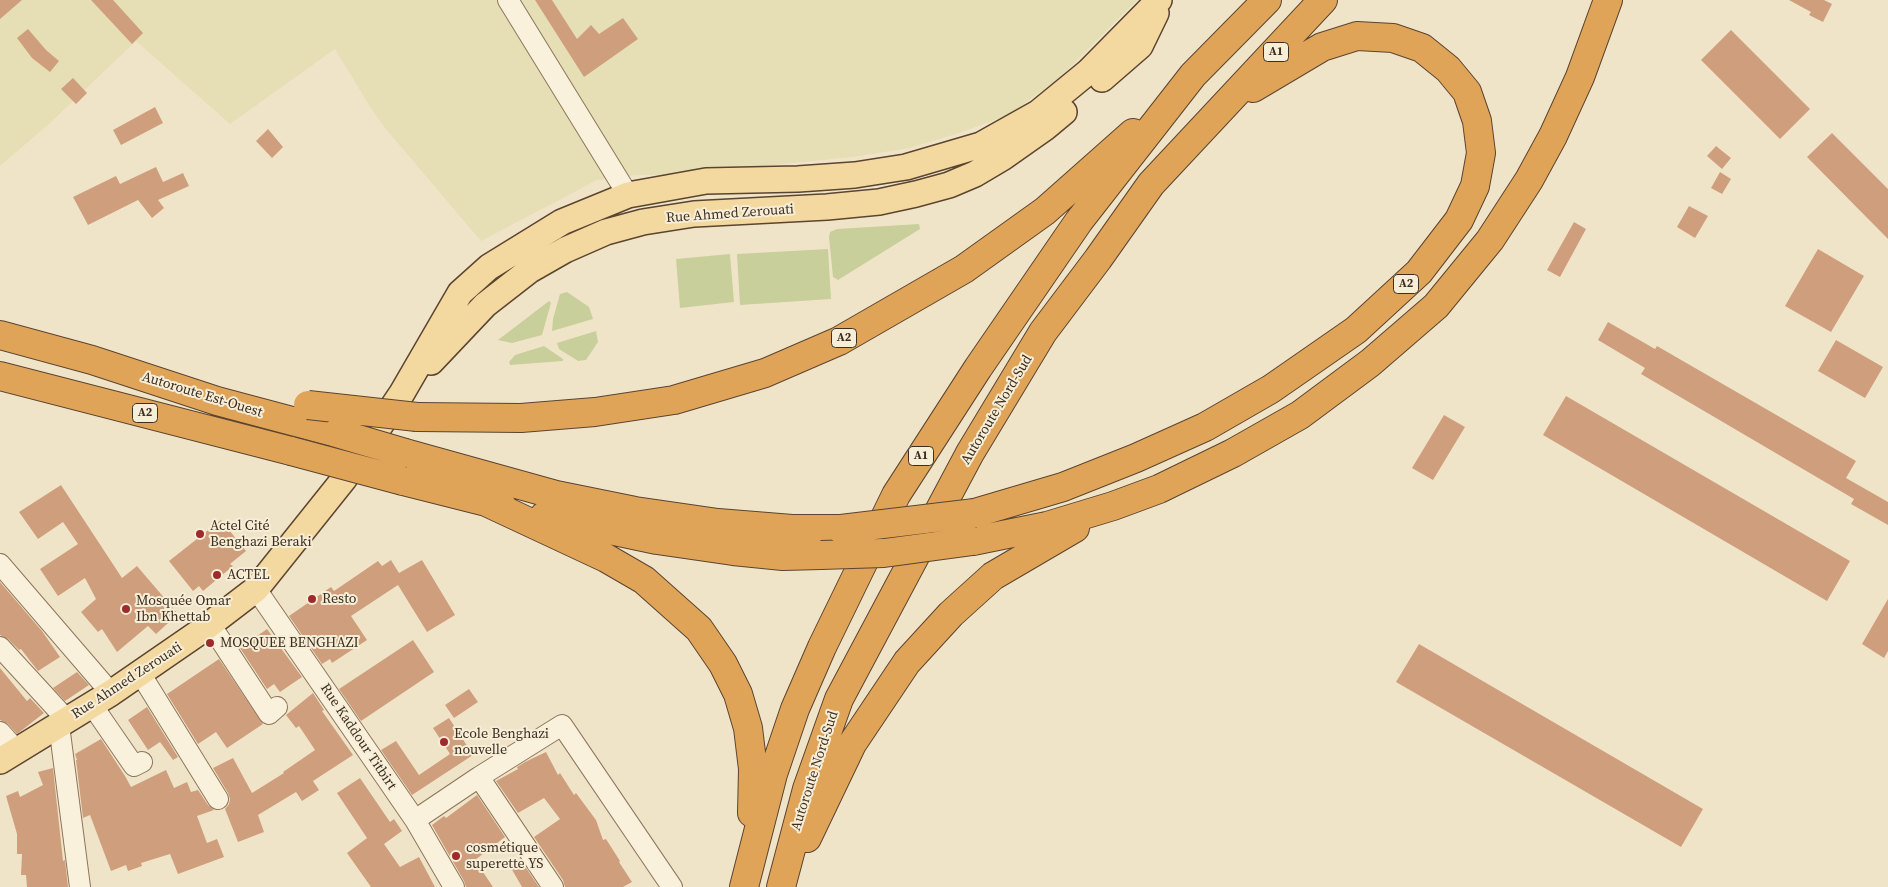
<!DOCTYPE html>
<html>
<head>
<meta charset="utf-8">
<style>
	body { margin:0 }
	canvas { display:block; background:#f0e4c8 }
</style>
</head>
<body>
<canvas width="1888" height="887"></canvas>
<script>
const c = document.querySelector('canvas').getContext('2d');
c.lineJoin = 'round';
function fillPath(path, color) { c.fillStyle = color; c.fill(path, 'evenodd'); }
const toPath = rows => new Path2D(rows.map(r => 'M' + r).join(''));
function strokePath(path, color, width, dash) { c.strokeStyle = color; c.lineWidth = width; c.lineCap = dash ? 'butt' : 'round'; c.setLineDash(dash || []); c.stroke(path); }
function write(font, color, halo, rows, align = 'center') {
  c.font = font + ' "Source Serif 4",serif'; c.lineWidth = 4; c.setLineDash([]); c.textBaseline = 'middle'; c.strokeStyle = halo; c.fillStyle = color; for (const [text, x, y, turn = 0] of rows) {
    c.save(); c.translate(x, y); c.rotate((+turn || 0) * Math.PI / 180); c.textAlign = isNaN(turn) ? turn : align; if (halo) c.strokeText(text, 0, 0); c.fillText(text, 0, 0); c.restore();
  }
}
fillPath(toPath([
	[0,0,1137,0,1057,80,1008,115,959,133,910,148,853,157,673,175,636,175,597,180,481,241,385,128,369,105,335,49,230,124,136,41,49,124,0,166]
]), '#e6deb5');
fillPath(toPath([
	[919,224,920,229,838,280,833,277,829,237,830,232,837,229],
	[828,249,831,299,740,305,737,254],
	[730,254,734,302,680,308,676,259],
	[567,292,589,307,593,319,552,331,553,319,560,294],
	[549,301,551,303,542,335,512,343,498,340],
	[596,331,598,342,586,360,578,361,559,349,557,343],
	[544,346,563,359,563,361,510,365,509,362,515,355]
]), '#c9cf9b');
fillPath(toPath([
	[0,0,22,0,0,19],
	[91,0,113,0,143,33,132,44],
	[535,0,552,0,577,39,591,25,599,34,623,18,638,39,584,77],
	[1789,0,1824,0,1832,4,1823,22,1809,15,1811,12],
	[28,29,46,50,59,61,50,72,32,58,17,38],
	[1731,30,1810,109,1780,139,1701,60],
	[73,78,87,93,76,104,61,89],
	[155,107,163,123,121,145,113,130],
	[268,129,283,147,272,158,256,141],
	[1832,133,1888,189,1888,239,1807,157],
	[1716,146,1731,158,1722,169,1707,156],
	[156,167,163,182,183,173,189,186,158,200,164,208,152,218,138,200,88,225,73,197,116,176,120,184],
	[1720,172,1731,179,1722,194,1711,188],
	[1689,206,1708,216,1695,238,1677,227],
	[1574,222,1586,229,1560,277,1547,270],
	[1818,249,1864,276,1831,332,1785,306],
	[1608,322,1655,349,1657,346,1856,461,1846,478,1888,502,1888,525,1851,504,1854,499,1641,374,1645,368,1598,340],
	[1836,340,1883,367,1865,398,1818,371],
	[1566,396,1850,561,1827,601,1543,435],
	[1444,415,1465,427,1433,480,1412,468],
	[61,485,122,578,137,566,178,614,156,634,148,626,117,652,102,629,98,632,81,612,96,599,85,578,58,596,40,569,78,544,63,522,38,539,19,512],
	[221,520,246,551,230,564,233,566,203,591,199,586,193,591,169,561],
	[391,560,399,573,422,560,455,615,427,632,398,585,351,616,367,640,332,663,330,659,322,664,289,616,331,587,334,591,378,561,382,566],
	[0,582,42,631,60,657,38,671,21,649,19,650,8,639,0,635],
	[1888,599,1888,651,1884,658,1862,644],
	[267,629,302,677,280,692,274,684,267,689,240,648],
	[413,640,434,672,361,721,339,689],
	[1419,644,1703,809,1681,847,1396,682],
	[219,659,263,724,227,748,216,732,198,744,167,694],
	[0,668,27,701,30,698,44,713,17,734,8,724,0,720],
	[77,672,89,685,65,701,53,688],
	[469,689,478,702,454,718,445,705],
	[313,693,324,710,322,711,353,755,313,781,319,790,302,801,296,792,258,815,264,832,238,842,225,809,229,804,230,799,228,793,213,768,233,758,252,793,284,773,283,772,315,750,299,726,296,728,286,715],
	[147,707,178,757,173,760,160,742,148,750,128,720],
	[449,718,473,755,412,795,381,750,396,741,419,775,450,754,433,728],
	[101,739,125,776,131,787,166,770,174,788,187,782,191,792,198,790,208,805,214,810,197,816,207,843,217,839,224,857,178,874,170,854,141,863,142,866,128,871,126,865,111,871,90,815,83,818,76,760,77,760,75,754],
	[546,752,558,775,560,773,574,795,576,793,596,820,603,840,606,839,620,861,619,862,632,882,623,887,565,887,563,880,534,837,560,819,544,798,518,813,496,781,518,769,517,767,525,762],
	[53,768,63,861,65,860,68,887,27,887,26,875,21,875,22,854,17,854,17,834,6,796,18,791,20,797,43,785,38,772],
	[360,778,390,822,394,819,402,831,384,844,400,867,419,857,435,887,371,887,347,853,367,838,337,793],
	[477,795,505,837,475,860,493,887,466,887,464,881,432,825,444,816,446,818],
	[522,862,539,887,522,887,511,868]
]), '#cf9f7d');
const minor = toPath([
	[508,0,628,195],
	[0,564,111,693],
	[256,589,415,820,454,887],
	[210,624,269,714,277,707],
	[0,647,67,720],
	[140,673,218,799],
	[92,705,134,766,142,762],
	[59,725,80,887],
	[0,732,17,751],
	[479,777,553,887],
	[415,820,479,777,562,725,672,887]
]);
const major = toPath([
	[1102,79,1140,46,1156,13],
	[431,362,485,305,530,270,565,250,606,232,643,222,694,214,827,207,879,202,916,194,949,185,975,174,1002,158,1046,127,1064,112],
	[0,761,111,693,201,631,256,589,344,479,402,393,460,293,489,267,562,222,628,195,706,181,798,179,855,175,906,167,981,145,1038,113,1088,72,1159,0]
]);
const highway = toPath([
	[0,335,92,360,217,401,337,433],
	[0,376,291,451],
	[417,417,521,418,595,412,674,400,765,373,839,341,964,269,1045,211,1133,133],
	[405,453,556,495,635,511,718,523,792,529,841,529],
	[403,481,502,506],
	[484,501,606,558,644,580,699,629,723,664,738,694,748,728,753,769,752,813],
	[975,513,1063,487,1136,458,1205,427,1271,389,1356,330,1419,272,1459,220,1475,186,1481,153,1477,121,1467,92,1448,69,1422,48,1393,38,1357,36,1322,47,1253,88],
	[544,516,657,540,733,551,783,556,821,555],
	[973,541,1047,526,1113,506,1159,489,1233,453,1300,415,1370,363,1436,306,1490,240,1529,180,1553,136,1580,77,1608,0],
	[807,838,852,744,907,662,951,614,993,576,1075,528],
	[744,887,773,774,795,709,822,647,896,495,978,368,1079,221,1193,75,1267,0],
	[781,887,807,789,839,699,970,453,1043,332,1098,259,1151,184,1323,0]
]);
strokePath(minor, '#8d765c', 22);
strokePath(major, '#5b4430', 28);
strokePath(highway, '#5b4430', 30);
strokePath(minor, '#faf1dc', 20);
strokePath(major, '#f3d9a0', 25);
strokePath(highway, '#e0a458', 28);
const highwayBridge = toPath([
	[308,405,417,417],
	[337,433,405,453],
	[291,451,403,481],
	[841,529,975,513],
	[821,555,884,553,973,541]
]);
strokePath(highwayBridge, '#5b4430', 30, []);
strokePath(highwayBridge, '#e0a458', 28);
for (const [x, y, r, color] of [
	[200,534,5,"#9e2a2b"],
	[217,575,5,"#9e2a2b"],
	[312,599,5,"#9e2a2b"],
	[126,609,5,"#9e2a2b"],
	[210,643,5,"#9e2a2b"],
	[444,742,5,"#9e2a2b"],
	[456,856,5,"#9e2a2b"]
]) { const dot = new Path2D(); dot.arc(x, y, r, 0, 2 * Math.PI); c.fillStyle = color; c.fill(dot); strokePath(dot, '#f7eed8', 2); }
for (const [x, y, w] of [
	[1276,52,25],
	[1406,284,25],
	[844,338,25],
	[145,413,25],
	[921,456,25]
]) { const box = new Path2D(); box.roundRect(x - w / 2, y - 9.5, w, 19, 4); c.fillStyle = '#f7eed8'; c.fill(box); strokePath(box, '#3d2e20', 1); }
write('bold 12px', '#3d2e20', null, [
	["A1",1276,52],
	["A2",1406,284],
	["A2",844,338],
	["A2",145,413],
	["A1",921,456]
]);
write('14px', '#3d2e20', '#f7eed8', [
	["Rue Ahmed Zerouati",730,214,-4],
	["Autoroute Est-Ouest",202,395,17],
	["Autoroute Nord-Sud",997,410,-59],
	["Rue Ahmed Zerouati",127,681,-33],
	["Rue Kaddour Titbirt",358,737,56],
	["Autoroute Nord-Sud",815,771,-72]
]);
write('14px', '#3d2e20', '#f7eed8', [
	["Actel Cité",210,526],
	["Benghazi Beraki",210,542],
	["ACTEL",227,575],
	["Resto",322,599],
	["Mosquée Omar",136,601],
	["Ibn Khettab",136,617],
	["MOSQUEE BENGHAZI",220,643],
	["Ecole Benghazi",454,734],
	["nouvelle",454,750],
	["cosmétique",466,848],
	["superette YS",466,864]
], 'left');
</script>
</body>
</html>
